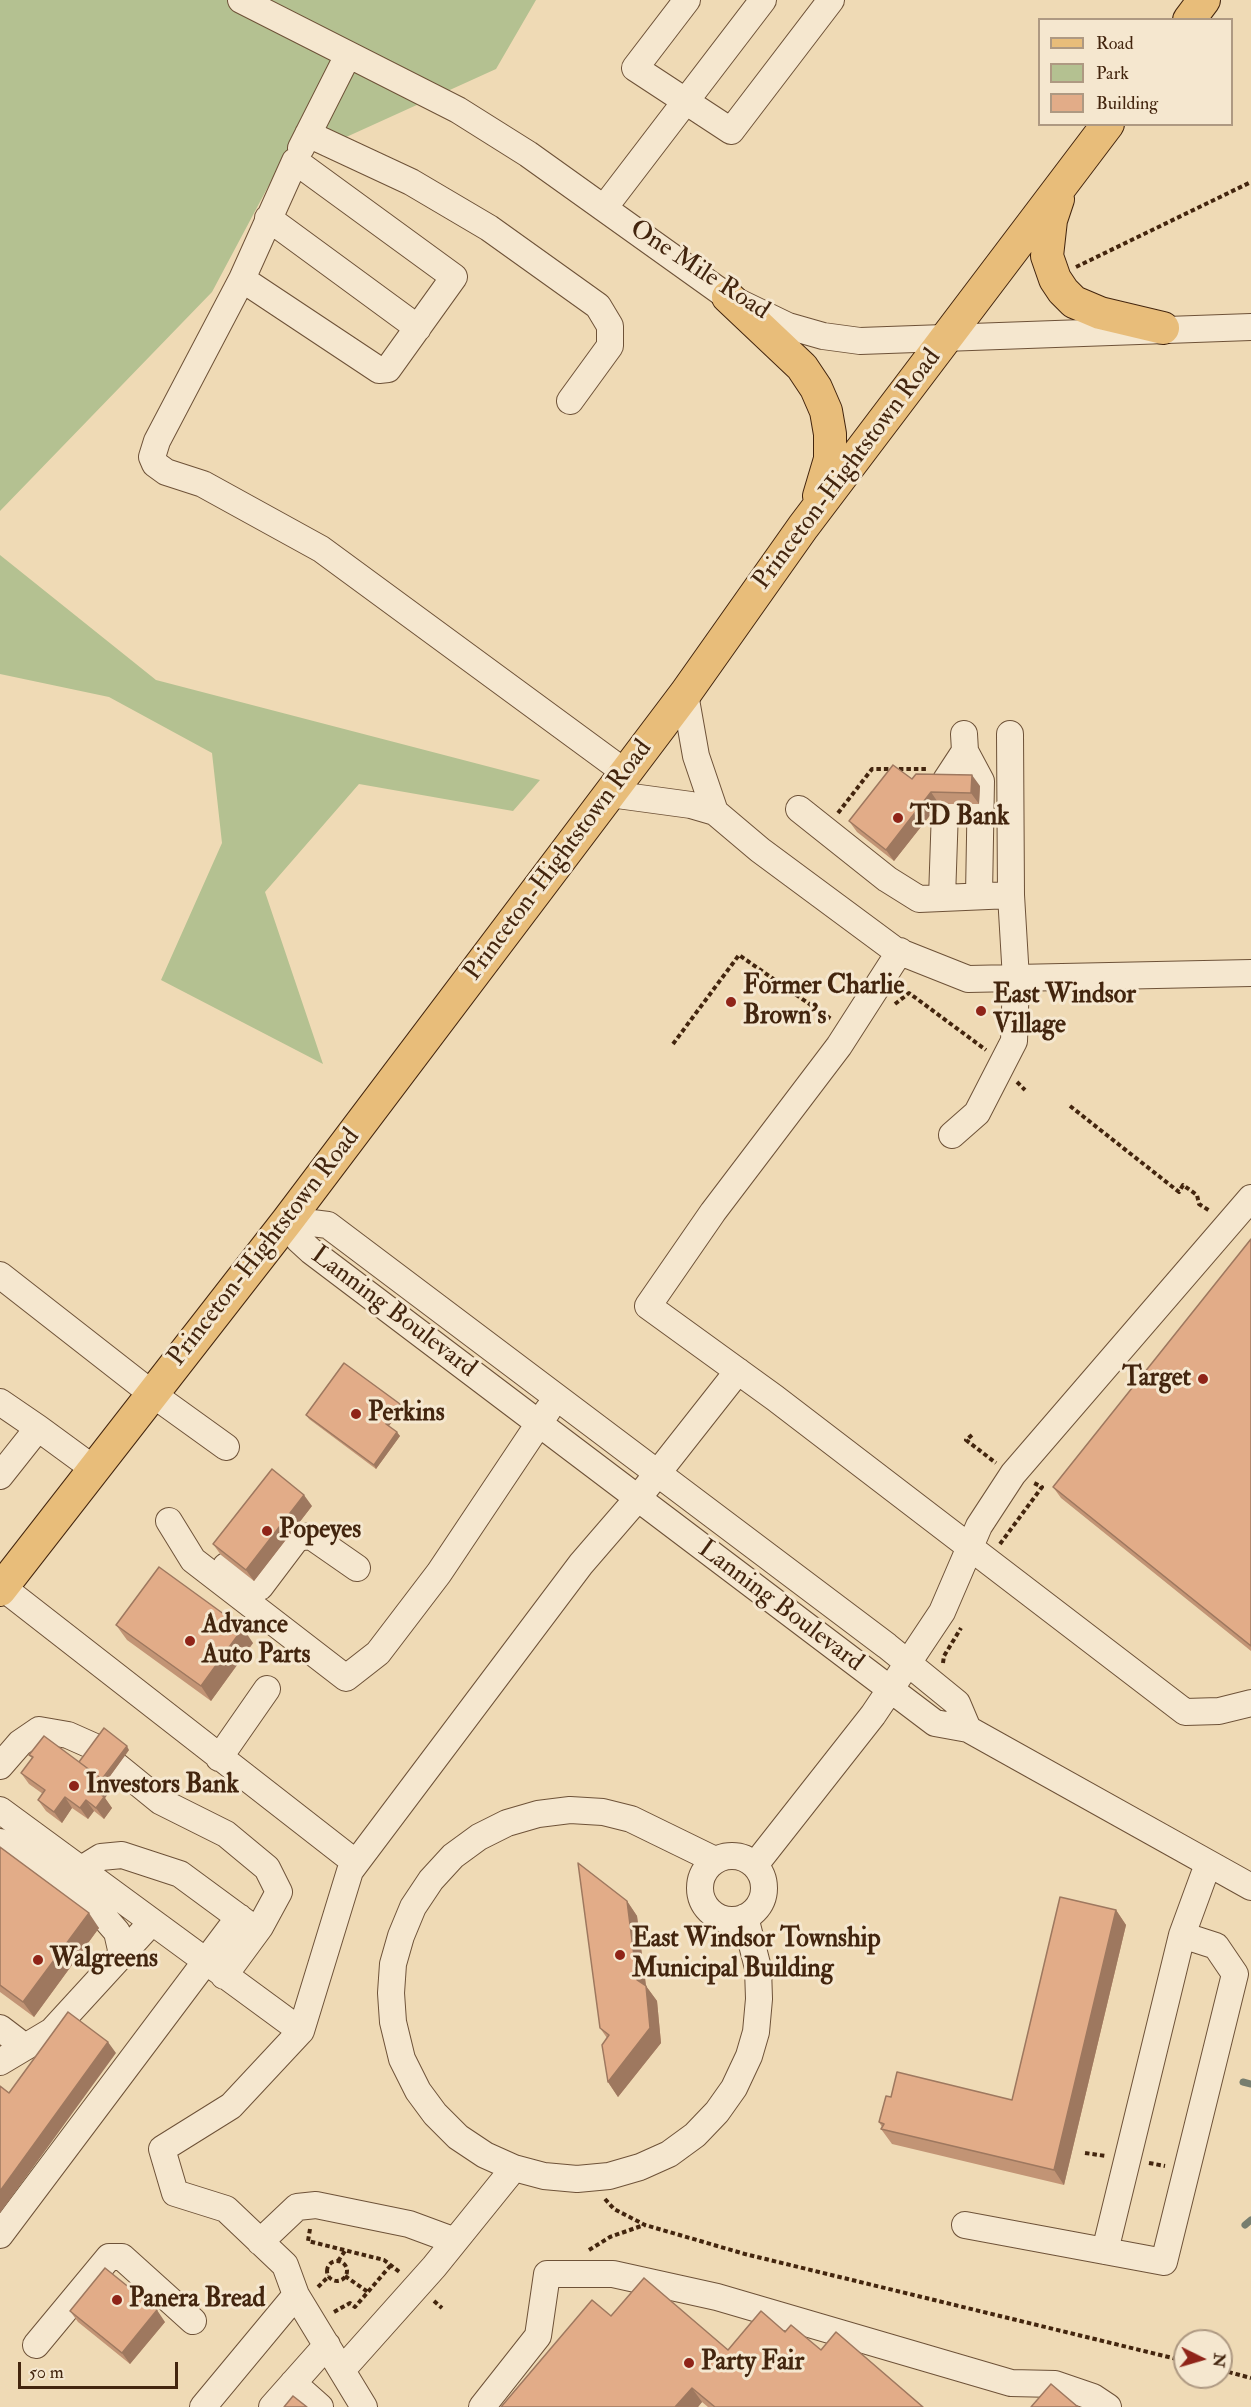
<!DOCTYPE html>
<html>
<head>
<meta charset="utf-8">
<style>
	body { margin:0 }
	#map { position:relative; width:1251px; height:2407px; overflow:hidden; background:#efdab5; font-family:"IM FELL Double Pica",serif }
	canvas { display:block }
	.legend { position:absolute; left:1038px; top:18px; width:195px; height:108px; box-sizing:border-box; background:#f5e7cf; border:2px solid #ae9982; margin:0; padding:8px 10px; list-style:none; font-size:18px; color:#43250e }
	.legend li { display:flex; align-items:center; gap:12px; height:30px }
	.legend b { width:30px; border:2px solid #ae9982 }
	.north { position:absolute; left:1173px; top:2329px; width:60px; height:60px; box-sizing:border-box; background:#f5e7cf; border:2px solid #ae9982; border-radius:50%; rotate:95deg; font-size:16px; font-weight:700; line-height:24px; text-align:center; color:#43250e }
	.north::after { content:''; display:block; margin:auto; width:21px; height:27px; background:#8f2418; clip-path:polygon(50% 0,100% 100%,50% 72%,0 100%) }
	.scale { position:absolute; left:18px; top:2362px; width:160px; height:27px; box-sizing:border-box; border:3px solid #43250e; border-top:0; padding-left:8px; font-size:18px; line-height:21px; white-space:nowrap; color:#43250e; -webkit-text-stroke:4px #f5e7cf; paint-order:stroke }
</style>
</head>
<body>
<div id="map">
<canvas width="1251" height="2407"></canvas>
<ul class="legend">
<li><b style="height:8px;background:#e8bd7a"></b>Road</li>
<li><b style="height:16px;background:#b4c191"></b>Park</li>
<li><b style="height:16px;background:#e2ac88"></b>Building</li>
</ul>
<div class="north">N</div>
<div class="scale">50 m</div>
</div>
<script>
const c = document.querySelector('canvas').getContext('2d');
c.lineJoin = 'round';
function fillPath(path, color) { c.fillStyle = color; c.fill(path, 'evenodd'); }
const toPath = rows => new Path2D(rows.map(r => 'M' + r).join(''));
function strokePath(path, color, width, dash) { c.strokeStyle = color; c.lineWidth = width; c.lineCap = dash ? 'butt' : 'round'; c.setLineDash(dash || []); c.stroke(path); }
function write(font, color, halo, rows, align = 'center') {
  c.font = font + ' "IM FELL Double Pica",serif'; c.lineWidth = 6; c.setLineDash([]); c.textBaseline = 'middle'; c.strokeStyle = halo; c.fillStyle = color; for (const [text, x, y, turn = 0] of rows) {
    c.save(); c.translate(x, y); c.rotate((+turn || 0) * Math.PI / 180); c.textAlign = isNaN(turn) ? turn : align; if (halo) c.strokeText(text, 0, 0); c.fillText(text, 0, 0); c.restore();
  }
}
fillPath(toPath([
	[0,0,536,0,496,69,278,168,212,292,0,511],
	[0,555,156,680,540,780,513,811,359,784,265,892,323,1064,161,980,222,843,212,753,109,697,0,674]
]), '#b4c191');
strokePath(toPath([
	[1243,2082,1251,2084],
	[1245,2225,1251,2220]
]), '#777e6f', 7);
const minor = toPath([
	[241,0,458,110,528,154,728,297,788,326,823,336,860,341,1251,327],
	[687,0,635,68,731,131,831,0],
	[308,134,411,182,489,228,598,306,610,326,610,346,570,401],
	[301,148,348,55],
	[604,208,763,0],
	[268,218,418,328],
	[242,279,379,370,388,369,454,277,295,161,242,279,157,441,152,457,155,464,166,472,203,484,321,549,626,773],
	[685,694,696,756,715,812],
	[965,751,981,781,979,895],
	[610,794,691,805,715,812,760,850,895,950,968,979,1251,973],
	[799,809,887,879,919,899,1011,895],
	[942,898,946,780,965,751,964,734],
	[900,951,839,1046,713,1212,648,1306,775,1398,1185,1712,1219,1711,1251,1703],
	[952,1135,977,1113,1014,1041,1016,979,1011,895,1010,734],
	[288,1220,299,1240,311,1251,935,1723,968,1729,1251,1887],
	[288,1220,328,1225,887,1646,957,1703,968,1729],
	[0,1275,151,1393,226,1447],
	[0,1402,38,1428],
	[0,1476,38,1428,94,1469],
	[169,1521,193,1560,346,1678,378,1653,439,1573,548,1410],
	[226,1566,250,1584,260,1587,297,1538,311,1536,357,1568],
	[2,1587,356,1863],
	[219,1758,267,1689],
	[0,1766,20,1743,39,1730,68,1735,95,1747],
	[117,1766,160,1801,226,1834,267,1868,279,1892,260,1927,224,1976],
	[0,1810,301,2031],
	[0,1842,97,1909,117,1932,122,1954],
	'700 1888a32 32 0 1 1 64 0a32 32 0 1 1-64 0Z',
	[715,1860,631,1819,603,1812,570,1810,538,1814,507,1823,479,1837,453,1856,431,1880,413,1907,401,1936,393,1964,391,1993,393,2022,402,2059,418,2091,435,2114,458,2137,485,2155,514,2168,544,2176,577,2179,609,2176,640,2167,669,2154,695,2135,717,2112,734,2088,749,2056,756,2032,759,1999,758,1968,745,1917],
	[755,1865,873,1715,918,1648,942,1612,979,1526,1013,1474,1251,1198],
	[80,1870,101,1857,122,1855,180,1874,252,1927],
	[0,2028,25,2047],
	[0,2062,52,2031,151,1923],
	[965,2225,1164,2262,1235,1974,1216,1946,1182,1935,1208,1864],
	[0,2235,239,1917],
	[260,2242,297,2207,316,2205,409,2224,455,2241],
	[1105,2251,1182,1935],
	[36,2345,109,2257,122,2257,193,2321],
	[342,2370,434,2267,514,2168],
	[293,2383,320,2407],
	[203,2407,296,2295],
	[272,2407,327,2345],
	[364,2407,296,2295,285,2265,226,2209,175,2193,162,2149,231,2106,301,2031,350,1871,581,1564,638,1498,738,1371],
	[482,2407,538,2336,547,2274,613,2274,717,2297,1011,2383,1055,2384,1093,2397,1108,2407]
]);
const major = toPath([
	[1189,20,1204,0],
	[1058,199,1051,220,1047,256,1055,279,1063,291,1074,302,1100,313,1163,328],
	[728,297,802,367,816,388,826,411,830,434,830,459,819,496],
	[0,1590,288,1220,685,694,803,527,1108,124]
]);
strokePath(minor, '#6e5238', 28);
strokePath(major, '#43250e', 34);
strokePath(toPath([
	[1076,267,1251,182],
	[838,813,872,769,927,769],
	[895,1004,909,993,986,1050],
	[673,1044,739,955,831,1019],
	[1017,1082,1025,1090],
	[1070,1106,1179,1192,1183,1185,1197,1195,1199,1204,1210,1211],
	[972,1435,966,1440,996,1463],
	[1000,1544,1042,1487,1034,1483],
	[943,1663,944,1656,961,1628],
	[1085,2153,1106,2156],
	[1149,2163,1165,2166],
	[605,2199,614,2209,645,2225,745,2254,1185,2361],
	[310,2229,308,2241,384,2260,401,2273],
	[589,2250,610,2237,644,2225],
	[338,2261,345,2251],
	'327 2271a10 10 0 1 1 20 0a10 10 0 1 1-20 0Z',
	[345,2276,368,2292],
	[318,2287,329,2276],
	[434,2301,442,2308],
	[334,2312,350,2303,355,2307,391,2265],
	[1221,2370,1251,2378]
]), '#43250e', 4, [4.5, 3]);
strokePath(minor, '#f5e7cf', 26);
strokePath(major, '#e8bd7a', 32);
fillPath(toPath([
	[912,779,980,786,979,804,939,804,894,861,857,832,849,821],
	[1251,1239,1251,1651,1061,1498,1053,1487],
	[402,1408,389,1426,400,1436,376,1469,309,1419,306,1415],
	[312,1506,254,1581,221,1555,213,1544],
	[116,1625,253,1643,211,1701,127,1640],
	[129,1750,105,1783,110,1791,105,1798,112,1808,104,1819,94,1811,88,1819,72,1808,62,1823,46,1811,38,1800,43,1794,29,1784,21,1773,32,1758,29,1755,79,1762],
	[0,1847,99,1928,34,2017,0,1992],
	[627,1901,637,1916,646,1986,657,2001,661,2043,618,2097,608,2082,607,2038,600,2028],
	[1116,1910,1126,1925,1064,2185,892,2144,881,2129,882,2127,879,2122,891,2097,1012,2100],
	[70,2311,165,2322,130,2364,78,2322],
	[611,2316,728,2350,785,2332,821,2350,923,2407,708,2407,702,2402,698,2407,501,2407]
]), '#c29475');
fillPath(toPath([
	[972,775,980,786,979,804,971,793],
	[931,792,939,804,894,861,886,850],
	[400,1404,402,1408,388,1427,386,1424],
	[397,1432,400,1436,376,1469,374,1465],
	[304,1495,312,1506,254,1581,246,1570],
	[243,1628,253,1643,211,1701,201,1686],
	[127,1746,129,1750,105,1783,110,1791,105,1798,112,1808,104,1819,96,1808,95,1790],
	[65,1797,72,1808,62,1823,54,1812],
	[86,1800,94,1811,88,1819,80,1808],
	[627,1901,637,1916,646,1986,657,2001,661,2043,618,2097,608,2082,637,1980],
	[1116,1910,1126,1925,1064,2185,1054,2170],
	[89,1913,99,1928,34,2017,23,2002],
	[108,2042,116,2053,0,2213,0,2191],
	[157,2310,165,2322,130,2364,122,2353],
	[692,2388,702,2402,698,2407,675,2407]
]), '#9e785f');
const building = toPath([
	[893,765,912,779,916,774,972,775,971,793,931,792,886,850,849,821,893,765],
	[1251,1239,1251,1646,1053,1487,1251,1239],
	[344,1363,400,1404,386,1424,397,1432,374,1465,306,1415,344,1363],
	[272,1469,304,1495,246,1570,213,1544,272,1469],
	[159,1567,243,1628,201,1686,116,1625,159,1567],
	[104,1728,127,1746,102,1779,79,1762,104,1728],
	[44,1736,102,1779,95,1790,104,1797,96,1808,86,1800,80,1808,65,1797,54,1812,38,1800,45,1790,21,1773,33,1757,29,1755,44,1736],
	[0,1847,89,1913,23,2002,0,1985,0,1847],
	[578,1863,627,1901,637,1980,646,1986,650,2028,608,2082,602,2045,609,2035,600,2028,578,1863],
	[1060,1897,1116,1910,1054,2170,881,2129,884,2124,879,2122,886,2096,891,2097,897,2072,1012,2100,1060,1897],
	[68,2012,108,2042,0,2191,0,2086,9,2093,68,2012],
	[105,2268,157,2310,122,2353,70,2311,105,2268],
	[644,2278,728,2350,761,2311,785,2332,791,2325,821,2350,836,2332,923,2407,715,2407,692,2388,675,2407,501,2407,592,2300,611,2316,644,2278],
	[1051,2384,1078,2407,1031,2407,1051,2384],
	[293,2396,307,2407,284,2407,293,2396]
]);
fillPath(building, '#e2ac88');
strokePath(building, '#9e785f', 1.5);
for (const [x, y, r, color] of [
	[898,818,6,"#8f2418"],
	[731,1002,6,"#8f2418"],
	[981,1011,6,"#8f2418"],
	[1203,1379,6,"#8f2418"],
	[356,1414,6,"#8f2418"],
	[267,1531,6,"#8f2418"],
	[190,1641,6,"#8f2418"],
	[74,1786,6,"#8f2418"],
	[620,1955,6,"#8f2418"],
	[38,1960,6,"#8f2418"],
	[117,2300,6,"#8f2418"],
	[689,2363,6,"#8f2418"]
]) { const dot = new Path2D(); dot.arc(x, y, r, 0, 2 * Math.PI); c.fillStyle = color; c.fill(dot); strokePath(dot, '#f5e7cf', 2); }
write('26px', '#43250e', '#f5e7cf', [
	["One Mile Road",699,271,33],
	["Princeton-Hightstown Road",848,470,-53],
	["Princeton-Hightstown Road",559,861,-53],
	["Princeton-Hightstown Road",265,1248,-52],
	["Lanning Boulevard",393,1313,37],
	["Lanning Boulevard",780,1607,37]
]);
write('bold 26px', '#43250e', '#f5e7cf', [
	["TD Bank",910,818],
	["Former Charlie",743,987],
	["Brown's",743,1017],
	["East Windsor",993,996],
	["Village",993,1026],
	["Target",1191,1379,"right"],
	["Perkins",368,1414],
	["Popeyes",279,1531],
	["Advance",202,1626],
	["Auto Parts",202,1656],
	["Investors Bank",86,1786],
	["East Windsor Township",632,1940],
	["Municipal Building",632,1970],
	["Walgreens",50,1960],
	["Panera Bread",129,2300],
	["Party Fair",701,2363]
], 'left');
</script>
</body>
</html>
